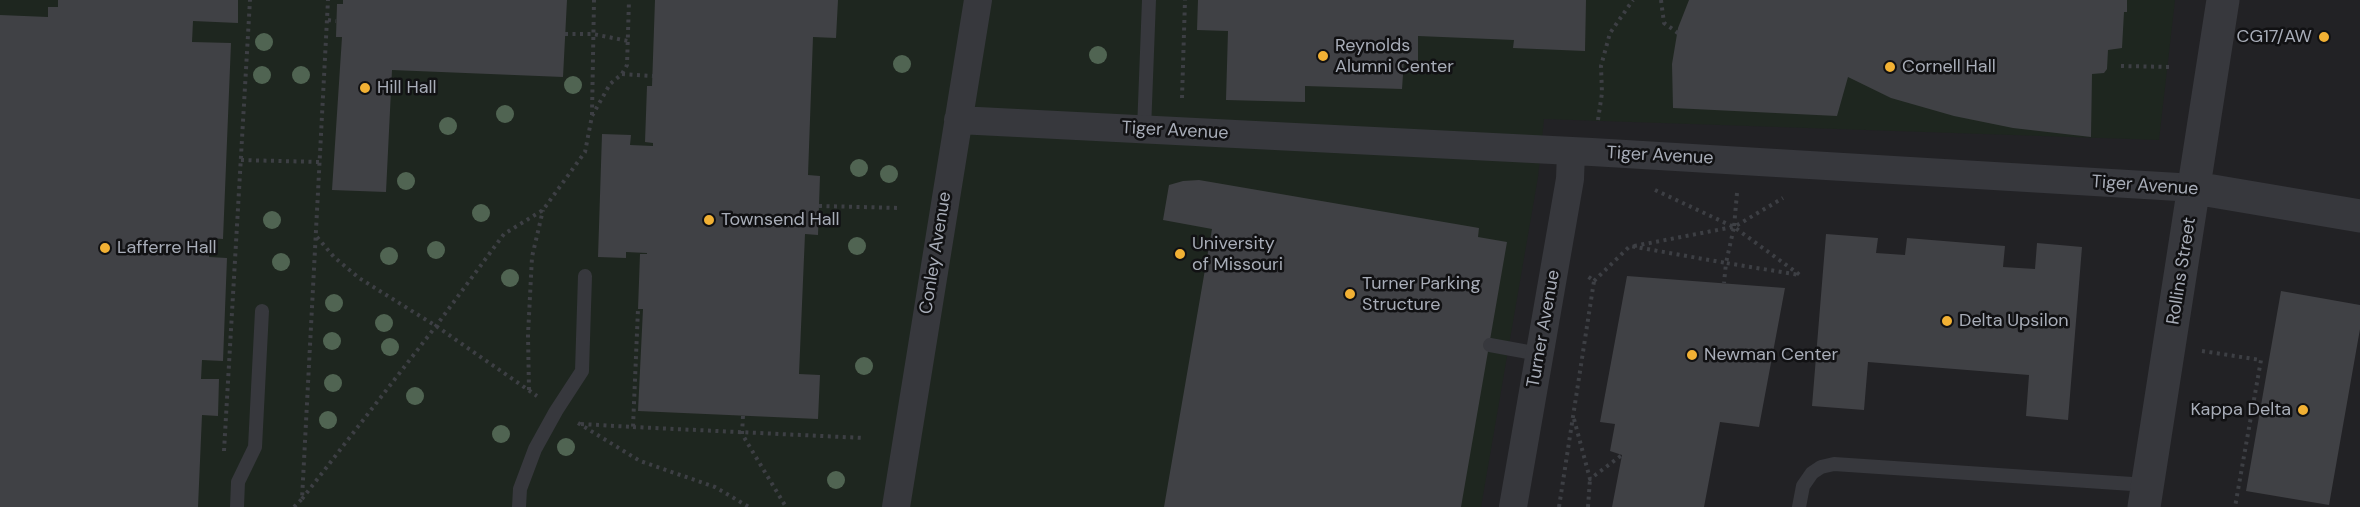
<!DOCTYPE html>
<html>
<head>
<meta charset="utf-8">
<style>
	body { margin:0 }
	canvas { display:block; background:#161618 }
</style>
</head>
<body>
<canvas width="2360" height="507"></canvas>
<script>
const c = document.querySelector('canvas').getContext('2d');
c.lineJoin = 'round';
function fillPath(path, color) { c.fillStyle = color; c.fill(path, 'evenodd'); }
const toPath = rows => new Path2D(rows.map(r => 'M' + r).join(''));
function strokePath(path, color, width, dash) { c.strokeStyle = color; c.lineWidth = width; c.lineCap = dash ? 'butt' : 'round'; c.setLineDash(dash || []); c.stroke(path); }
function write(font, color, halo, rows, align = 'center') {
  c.font = font + ' "DM Sans",sans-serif'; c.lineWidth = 5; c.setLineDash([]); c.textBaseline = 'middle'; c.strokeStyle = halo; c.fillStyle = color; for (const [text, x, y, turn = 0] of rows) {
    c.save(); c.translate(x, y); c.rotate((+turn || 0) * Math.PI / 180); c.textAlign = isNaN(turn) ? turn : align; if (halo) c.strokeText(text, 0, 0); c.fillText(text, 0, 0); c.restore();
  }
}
fillPath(toPath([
	[0,0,2360,0,2360,507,0,507]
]), '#222225');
fillPath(toPath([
	[0,0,2175,0,2159,140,1544,119,1538,177,1481,507,0,507]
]), '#1e261f');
fillPath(toPath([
	[58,0,238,0,238,23,193,21,192,42,231,43,223,239,210,238,209,257,227,258,223,361,202,360,201,379,219,379,218,416,202,415,198,507,0,507,0,15,48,17,48,7,58,7],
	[343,0,567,0,563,77,392,70,386,192,332,190,342,37,336,37,337,4,343,4],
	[655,0,838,0,836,38,813,37,808,175,820,176,818,235,805,234,799,374,820,375,818,419,638,411,643,309,638,309,640,254,647,254,647,253,626,252,626,258,598,257,602,134,631,135,630,145,653,146,653,143,645,142,647,86,652,86],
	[1198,0,1586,0,1585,51,1513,48,1514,40,1418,36,1418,61,1404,60,1402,89,1305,86,1305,102,1226,100,1228,31,1197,30],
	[1689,0,2127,0,2127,12,2124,12,2122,48,2108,50,2107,69,2104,73,2092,74,2091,137,2013,128,1954,116,1891,98,1848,77,1837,116,1673,108,1672,64,1678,28],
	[1199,180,1479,228,1478,237,1507,242,1461,507,1164,507,1212,229,1163,220,1169,185,1183,181],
	[1826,234,1878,238,1876,253,1905,255,1907,238,2005,246,2003,267,2035,269,2037,243,2082,247,2068,420,2026,416,2029,375,1868,362,1864,410,1812,406],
	[1627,276,1785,288,1759,427,1720,422,1704,507,1612,507,1622,455,1610,451,1615,424,1600,422],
	[2281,291,2360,305,2360,329,2329,505,2246,491]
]), '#404145');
strokePath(toPath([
	[1661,0,1664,23,1678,33],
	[328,20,336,21],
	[565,34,593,34,628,41],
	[2121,66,2171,67],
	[622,74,653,76],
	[1182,98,1185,0],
	[592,115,594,0],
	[1598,120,1602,93,1601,66,1610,33,1633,0],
	[241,160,320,162],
	[1655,190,1734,227,1800,275,1726,263,1724,283],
	[1737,193,1734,227,1783,198],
	[819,206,901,208],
	[317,237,334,257,359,278,436,326,537,396],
	[1634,246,1733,227],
	[1594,281,1630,246,1726,263,1734,227],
	[2202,351,2261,360,2235,507],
	[529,390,528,335,532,257,543,210],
	[743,416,742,434,786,507],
	[1574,419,1590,479,1622,455],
	[578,423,640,461,715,487,749,507],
	[581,424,633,427,638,309],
	[633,427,864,438],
	[224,451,250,0],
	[302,499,436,326,504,234,543,210,585,152,592,116,610,84,622,74,627,65,629,0],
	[294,507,302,499,328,0],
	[1559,507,1594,281,1586,275],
	[1588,507,1590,479]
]), '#3d3f44', 4, [3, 4.5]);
strokePath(toPath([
	[1144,130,1149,0],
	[1490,345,1539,354],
	[237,507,238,482,255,447,262,311],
	[519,507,520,489,535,449,556,411,582,371,585,276],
	[1799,507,1803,486,1812,473,1821,467,1834,464,2147,485]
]), '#37383d', 14);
strokePath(toPath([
	[958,120,1592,152,2195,188],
	[896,507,978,0],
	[1513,507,1570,179,1571,152]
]), '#37383d', 28);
strokePath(toPath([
	[2195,188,2360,216],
	[2144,507,2223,0]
]), '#37383d', 33);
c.fillStyle = '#506452';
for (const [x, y] of [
	[264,42],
	[1098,55],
	[902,64],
	[262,75],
	[301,75],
	[573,85],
	[505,114],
	[448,126],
	[859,168],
	[889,174],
	[406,181],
	[481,213],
	[272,220],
	[857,246],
	[436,250],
	[389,256],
	[281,262],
	[510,278],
	[334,303],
	[384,323],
	[332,341],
	[390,347],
	[864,366],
	[333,383],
	[415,396],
	[328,420],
	[501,434],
	[566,447],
	[836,480]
]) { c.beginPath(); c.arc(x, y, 9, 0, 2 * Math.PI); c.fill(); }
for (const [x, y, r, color] of [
	[2324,37,6,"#f2b134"],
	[1323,56,6,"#f2b134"],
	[1890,67,6,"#f2b134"],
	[365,88,6,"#f2b134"],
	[709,220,6,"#f2b134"],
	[105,248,6,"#f2b134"],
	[1180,254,6,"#f2b134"],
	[1350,294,6,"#f2b134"],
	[1947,321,6,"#f2b134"],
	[1692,355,6,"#f2b134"],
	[2303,410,6,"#f2b134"]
]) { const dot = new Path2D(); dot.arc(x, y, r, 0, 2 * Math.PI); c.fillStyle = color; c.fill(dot); strokePath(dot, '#111113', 2); }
write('18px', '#a8adb8', '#111113', [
	["CG17/AW",2312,37,"right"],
	["Reynolds",1335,46],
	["Alumni Center",1335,67],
	["Cornell Hall",1902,67],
	["Hill Hall",377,88],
	["Townsend Hall",721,220],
	["University",1192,244],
	["of Missouri",1192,265],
	["Lafferre Hall",117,248],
	["Turner Parking",1362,284],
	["Structure",1362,305],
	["Delta Upsilon",1959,321],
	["Newman Center",1704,355],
	["Kappa Delta",2291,410,"right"]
], 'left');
write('18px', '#a8adb8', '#111113', [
	["Tiger Avenue",1175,131,3],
	["Tiger Avenue",1660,156,3],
	["Tiger Avenue",2145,186,4],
	["Conley Avenue",936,253,-81],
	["Rollins Street",2182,271,-81],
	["Turner Avenue",1544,329,-80]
]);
</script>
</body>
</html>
